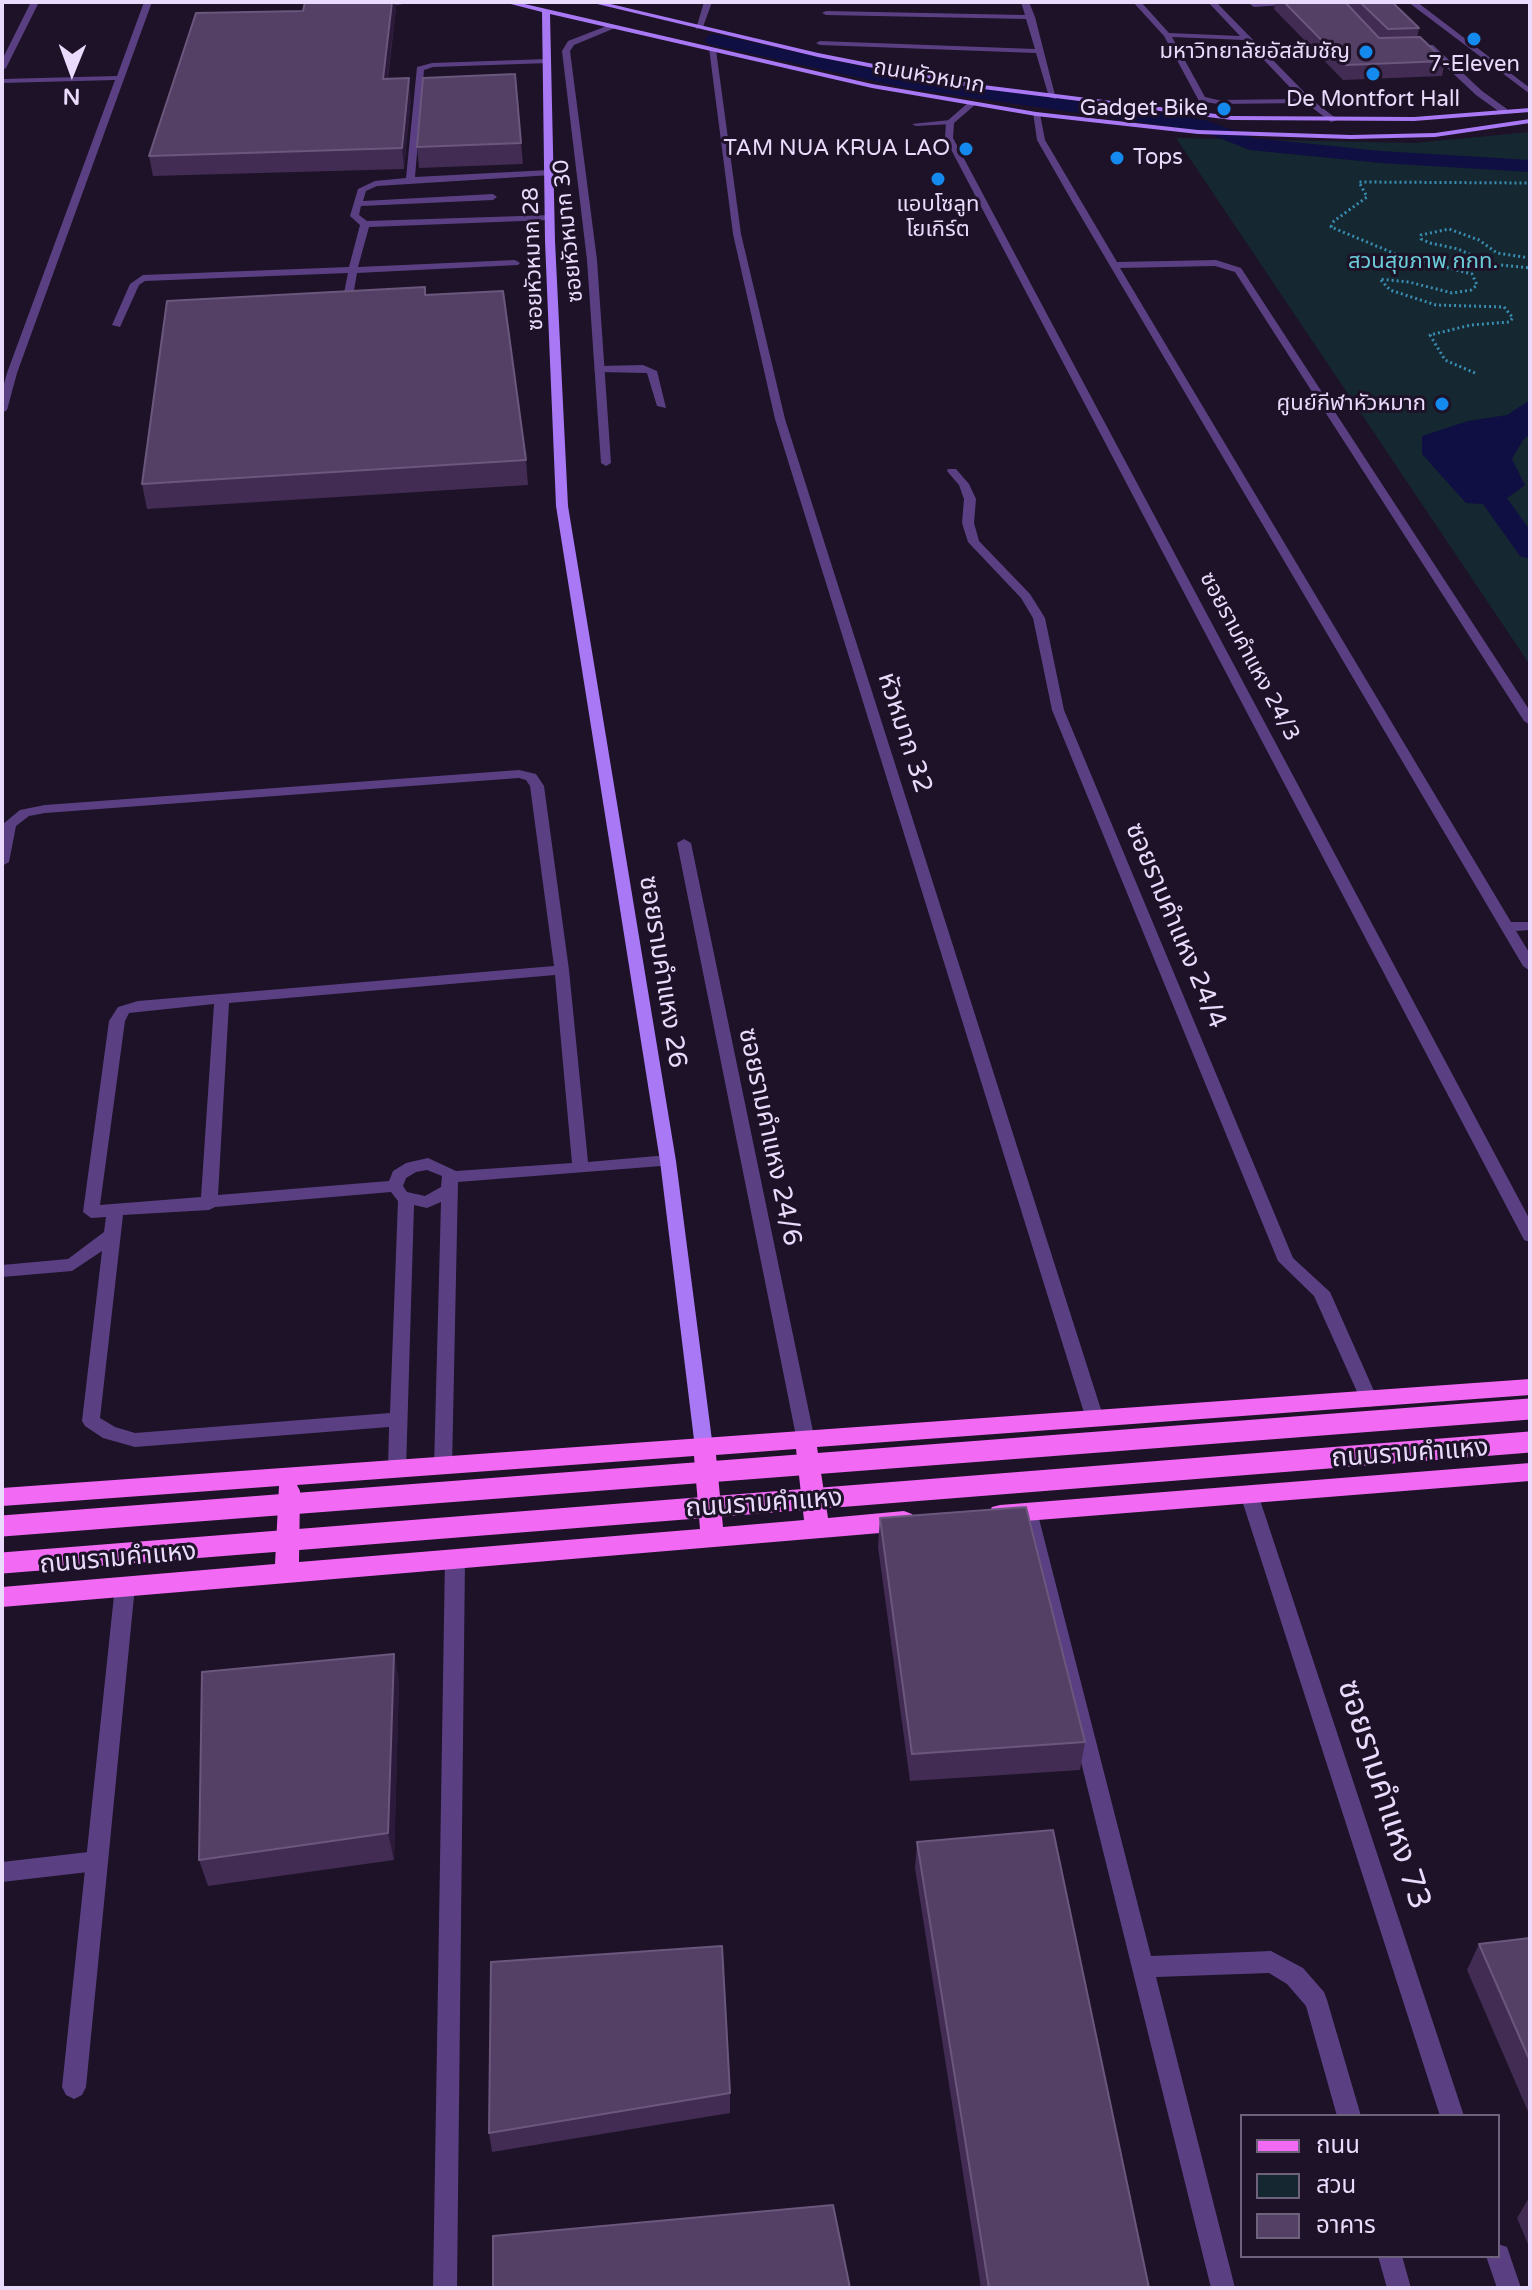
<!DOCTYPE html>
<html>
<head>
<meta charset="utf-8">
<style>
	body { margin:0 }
	#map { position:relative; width:1532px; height:2290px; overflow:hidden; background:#1d1227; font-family:"Varela Round","Noto Sans Thai",sans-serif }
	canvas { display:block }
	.frame { position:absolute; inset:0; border:4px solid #eadafc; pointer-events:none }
	.legend { position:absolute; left:1240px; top:2114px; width:260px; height:144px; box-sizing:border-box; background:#1d1227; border:2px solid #6f627c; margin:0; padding:10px 14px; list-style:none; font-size:24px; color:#eadafc }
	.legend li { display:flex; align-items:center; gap:16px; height:40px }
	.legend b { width:40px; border:2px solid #6f627c }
	.north { position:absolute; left:32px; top:32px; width:80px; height:80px; -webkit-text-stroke:6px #1d1227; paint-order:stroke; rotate:181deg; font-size:22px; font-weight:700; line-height:32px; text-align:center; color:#eadafc }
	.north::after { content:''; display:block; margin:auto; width:28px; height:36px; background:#eadafc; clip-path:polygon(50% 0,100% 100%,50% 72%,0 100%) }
</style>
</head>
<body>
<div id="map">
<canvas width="1532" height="2290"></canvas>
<div class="frame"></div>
<ul class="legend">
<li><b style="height:10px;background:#f269f4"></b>ถนน</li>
<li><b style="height:22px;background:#152730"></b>สวน</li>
<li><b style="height:22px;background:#543f65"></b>อาคาร</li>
</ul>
<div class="north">N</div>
</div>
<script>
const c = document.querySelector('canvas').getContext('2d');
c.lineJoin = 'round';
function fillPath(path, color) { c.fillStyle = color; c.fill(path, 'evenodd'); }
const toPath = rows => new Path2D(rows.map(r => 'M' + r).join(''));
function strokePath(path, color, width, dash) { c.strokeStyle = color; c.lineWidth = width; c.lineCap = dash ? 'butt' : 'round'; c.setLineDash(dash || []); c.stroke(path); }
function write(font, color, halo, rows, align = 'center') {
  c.font = font + ' "Varela Round","Noto Sans Thai",sans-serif'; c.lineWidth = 6; c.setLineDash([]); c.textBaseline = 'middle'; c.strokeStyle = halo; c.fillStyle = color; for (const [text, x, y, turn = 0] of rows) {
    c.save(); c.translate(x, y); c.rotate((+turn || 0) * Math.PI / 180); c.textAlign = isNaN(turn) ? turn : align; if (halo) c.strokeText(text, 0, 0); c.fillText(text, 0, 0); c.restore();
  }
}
fillPath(toPath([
	[1530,132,1530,665,1176,138,1414,143]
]), '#152730');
fillPath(toPath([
	[1530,400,1530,434,1523,440,1512,459,1525,485,1498,505,1466,503,1422,454,1422,436,1468,421,1507,415]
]), '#0f0f43');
fillPath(toPath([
	[714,34,905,76,1205,120,1254,138,1381,151,1530,160,1530,172,1381,163,1250,150,1201,131,905,88,707,44,705,40,707,36,714,34],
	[1530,409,1530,427,1487,446,1491,476,1530,530,1530,559,1520,556,1463,476,1460,442,1464,436,1530,409]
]), '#0f0f43');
strokePath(toPath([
	[1530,258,1497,253,1479,240,1449,229,1421,235,1421,239,1430,243,1458,249,1492,264,1530,268],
	[1530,325,1530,331],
	[1475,373,1445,360,1430,335,1471,325,1509,322,1513,318,1504,307,1436,305,1390,290,1380,279,1409,282,1452,293,1471,290,1477,285,1472,274,1398,255,1331,227,1334,221,1367,197,1359,182,1530,183]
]), '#398db1', 3, [2, 3]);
fillPath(toPath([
	[388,2,422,2,377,7,373,5,388,2],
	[1247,2,1256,3,1327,2,1254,7,1247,2],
	[1427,45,1433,45,1482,91,1507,109,1507,113,1501,113,1476,95,1427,49,1427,45],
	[547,59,550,63,433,67,424,70,415,177,549,170,553,173,552,175,377,186,366,191,363,201,493,194,497,197,493,200,361,206,359,215,367,221,552,215,553,217,549,220,369,227,358,267,515,260,520,263,518,265,357,273,351,308,346,311,341,308,348,273,145,281,139,285,120,327,112,325,130,284,143,275,349,267,360,225,350,216,358,189,375,181,406,178,417,67,432,63,547,59],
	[950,120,953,124,916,126,912,124,950,120],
	[643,365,657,371,666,408,657,406,647,373,599,372,594,369,599,366,643,365],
	[948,469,956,469,969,484,976,499,974,523,979,541,1030,594,1045,618,1064,710,1293,1258,1330,1292,1378,1400,1375,1405,1369,1407,1363,1405,1314,1296,1278,1261,1052,710,1033,618,1021,598,968,542,962,523,964,499,959,485,947,471,948,469],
	[519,770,536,774,544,786,569,970,588,1162,668,1155,676,1161,674,1165,458,1182,452,1467,450,1472,443,1474,436,1472,434,1467,441,1202,427,1208,414,1205,406,1470,404,1475,397,1477,390,1475,388,1470,389,1427,135,1447,103,1438,85,1426,82,1421,102,1251,72,1271,2,1277,2,1265,68,1259,104,1232,106,1217,91,1218,83,1212,109,1021,118,1007,138,1001,554,966,530,786,526,780,519,778,45,813,29,816,16,826,9,862,2,866,3,824,20,810,45,805,519,770],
	[555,975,572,1163,456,1171,428,1158,406,1163,393,1171,389,1181,218,1195,229,1003,555,975],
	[214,1004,201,1197,100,1205,125,1021,129,1013,214,1004],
	[427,1170,442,1176,441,1187,425,1196,407,1192,403,1186,406,1178,416,1172,427,1170],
	[391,1192,398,1201,390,1413,135,1433,115,1427,100,1418,123,1215,209,1210,215,1207,391,1192],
	[1028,1503,1035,1506,1037,1511,1151,1956,1271,1951,1303,1968,1324,1992,1327,2000,1361,2116,1337,2116,1306,2006,1287,1984,1269,1973,1156,1977,1235,2288,1211,2288,1019,1511,1021,1506,1028,1503],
	[97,1851,105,1854,108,1861,105,1868,97,1871,2,1882,2,1862,97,1851],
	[1378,2256,1402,2256,1411,2288,1387,2288,1378,2256]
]), '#5a4082');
fillPath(toPath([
	[31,2,39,2,6,68,2,70,2,60,31,2],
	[144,2,152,2,17,373,7,410,2,413,2,391,7,373,115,80,2,83,2,79,117,76,144,2],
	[704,2,712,2,703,27,696,29,704,2],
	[1021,2,1029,2,1035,17,1056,99,1049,97,1036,53,820,45,816,43,820,41,1035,49,1026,19,826,15,822,13,826,11,1025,15,1021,2],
	[1133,2,1141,2,1169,33,1240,36,1208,2,1216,2,1311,99,1338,120,1331,122,1306,103,1218,104,1199,101,1164,36,1133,2],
	[1172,37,1245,40,1301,99,1218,100,1205,97,1172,37],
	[1408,2,1417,2,1530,88,1530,94,1408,2],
	[612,24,615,28,574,45,570,51,597,260,611,463,606,466,601,463,587,260,562,51,568,41,612,24],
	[709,48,716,50,741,234,785,419,1104,1419,1101,1424,1095,1426,1089,1424,1086,1419,775,419,733,234,709,48],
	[969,102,976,104,954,123,953,138,1530,1220,1530,1242,1524,1240,1522,1236,945,138,946,122,969,102],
	[1033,112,1040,114,1045,140,1117,262,1216,260,1241,268,1530,711,1530,725,1524,721,1235,272,1215,266,1120,268,1511,922,1530,922,1530,930,1516,931,1530,954,1530,971,1523,966,1073,203,1037,140,1033,112],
	[684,839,691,843,815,1441,812,1446,806,1448,800,1446,797,1441,677,843,684,839],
	[1249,1487,1256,1489,1258,1494,1464,2116,1440,2116,1240,1494,1242,1489,1249,1487],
	[455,1550,462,1552,465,1558,457,2288,433,2288,445,1558,448,1552,455,1550],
	[125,1578,132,1580,135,1586,86,2087,82,2095,74,2099,66,2095,62,2087,115,1586,118,1580,125,1578],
	[1498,2244,1507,2247,1521,2288,1497,2288,1486,2256,1498,2256,1498,2244]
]), '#5a4082');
fillPath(toPath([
	[503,2,516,2,872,84,1036,112,1198,130,1351,135,1435,133,1530,119,1530,123,1435,137,1351,139,1198,134,1036,116,872,88,550,14,555,241,568,506,676,1161,713,1448,710,1453,704,1455,698,1453,695,1448,660,1161,556,506,545,241,542,12,503,2],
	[589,2,602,2,818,53,975,84,1232,116,1414,117,1530,108,1530,112,1414,121,1232,120,975,88,818,57,589,2]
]), '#a878f5');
fillPath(toPath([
	[1530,1379,1530,1395,817,1447,828,1518,904,1511,912,1514,916,1521,912,1528,904,1531,2,1607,2,1587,275,1564,279,1486,2,1506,2,1488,1530,1379],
	[796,1449,804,1520,723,1527,716,1455,796,1449],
	[694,1456,700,1529,299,1562,300,1491,297,1485,694,1456],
	[1530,1463,1530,1481,1000,1523,992,1521,988,1514,992,1507,1000,1505,1530,1463]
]), '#f269f4');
strokePath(toPath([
	[2,1526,1530,1409],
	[2,1563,1530,1442]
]), '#f269f4', 21);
fillPath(toPath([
	[1275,2,1392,2,1419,28,1417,38,1445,61,1442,76,1343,80,1274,9],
	[396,8,388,79,411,98,404,169,153,176,149,156],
	[521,143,523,164,419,168,417,147],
	[426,295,526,460,528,485,147,509,142,484],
	[880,1518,1085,1742,1080,1770,910,1781,878,1547],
	[394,1654,399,1682,394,1860,208,1886,199,1860],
	[917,1842,1149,2288,981,2288,915,1868],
	[1530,1938,1530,2116,1467,1970,1479,1944],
	[730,2093,730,2113,492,2152,489,2133],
	[1530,2196,1530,2249,1517,2218]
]), '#422c53');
fillPath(toPath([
	[392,2,395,2,396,8,385,99,383,79],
	[409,78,411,98,404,169,402,148],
	[394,1654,399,1682,394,1860,388,1833]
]), '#2b1a3a');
const building = toPath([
	[305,2,392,2,383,79,409,78,402,148,149,156,196,13,303,11,305,2],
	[1284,2,1345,2,1379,38,1420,37,1445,61,1346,65,1284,2],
	[1360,2,1392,2,1419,28,1388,29,1360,2],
	[515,74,521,143,417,147,423,78,515,74],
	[425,287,425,295,503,291,526,460,142,484,167,301,425,287],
	[1026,1507,1085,1742,912,1754,880,1518,1026,1507],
	[394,1654,388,1833,199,1860,202,1672,394,1654],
	[1053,1830,1149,2288,989,2288,917,1842,1053,1830],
	[1530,1938,1530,2061,1479,1944,1530,1938],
	[722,1946,730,2093,489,2133,491,1962,722,1946],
	[833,2205,850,2288,493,2288,493,2236,833,2205]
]);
fillPath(building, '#543f65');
strokePath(building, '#6b577d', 2);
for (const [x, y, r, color] of [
	[1474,39,8,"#1489ee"],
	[1366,52,8,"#1489ee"],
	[1373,74,8,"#1489ee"],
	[1224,109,8,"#1489ee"],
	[966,149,8,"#1489ee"],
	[1117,158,8,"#1489ee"],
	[938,179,8,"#1489ee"],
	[1442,404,8,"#1489ee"]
]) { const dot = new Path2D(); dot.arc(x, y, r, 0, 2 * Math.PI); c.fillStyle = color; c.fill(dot); strokePath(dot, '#1d1227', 3); }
write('22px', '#eadafc', '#1d1227', [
	["มหาวิทยาลัยอัสสัมชัญ",1350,52],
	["7-Eleven",1474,65,"center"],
	["De Montfort Hall",1373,100,"center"],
	["Gadget Bike",1208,109],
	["TAM NUA KRUA LAO",950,149],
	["Tops",1133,158,"left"],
	["แอบโซลูท",938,205,"center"],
	["โยเกิร์ต",938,230,"center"],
	["ศูนย์กีฬาหัวหมาก",1426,404]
], 'right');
write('22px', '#eadafc', '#1d1227', [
	["ถนนหัวหมาก",929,77,10],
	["ซอยหัวหมาก 30",569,231,-96],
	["ซอยหัวหมาก 28",534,259,-92],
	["ซอยรามคำแหง 24/3",1249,657,62]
]);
write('22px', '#6accd8', '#1d1227', [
	["สวนสุขภาพ กกท.",1423,262]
]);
write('26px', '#eadafc', '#1d1227', [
	["หัวหมาก 32",904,733,72],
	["ซอยรามคำแหง 24/4",1175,926,67],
	["ซอยรามคำแหง 26",662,972,81],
	["ซอยรามคำแหง 24/6",769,1137,78],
	["ถนนรามคำแหง",1410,1454,-4],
	["ถนนรามคำแหง",764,1504,-4],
	["ถนนรามคำแหง",118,1559,-5]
]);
write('32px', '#eadafc', '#1d1227', [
	["ซอยรามคำแหง 73",1383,1795,72]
]);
</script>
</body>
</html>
